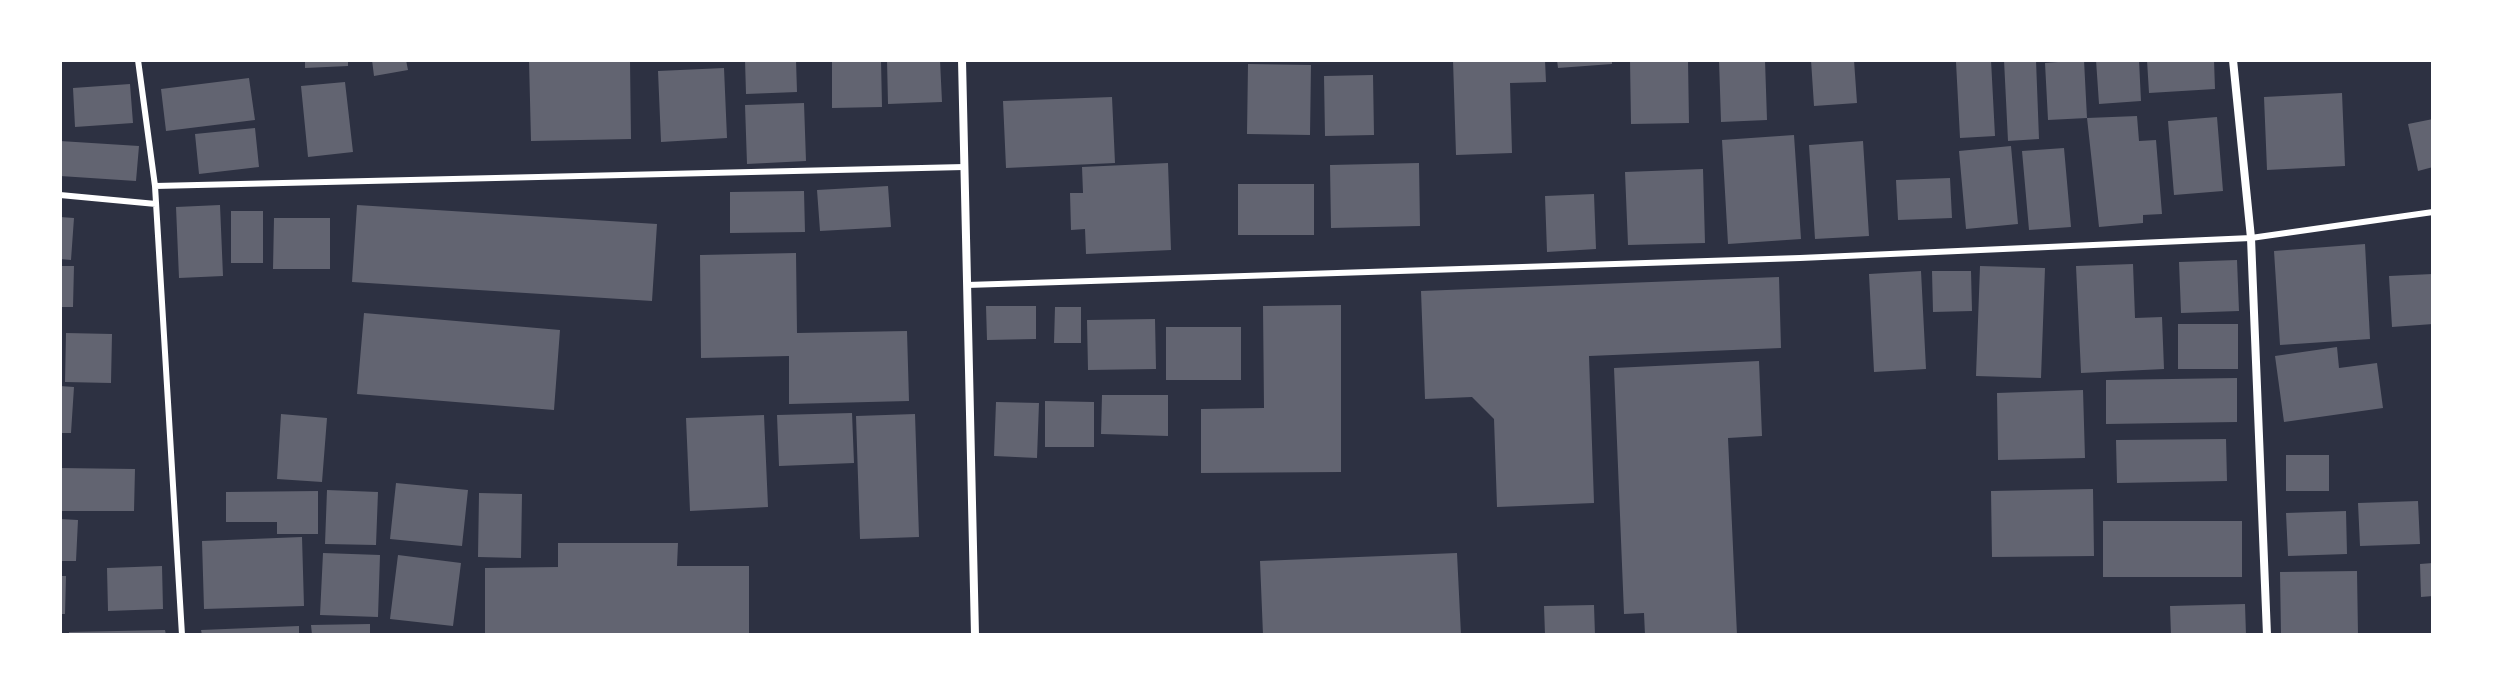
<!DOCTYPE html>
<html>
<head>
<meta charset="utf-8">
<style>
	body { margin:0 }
	#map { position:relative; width:2493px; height:695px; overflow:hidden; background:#2d3142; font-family:"Asap Condensed",sans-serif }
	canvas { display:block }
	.frame { position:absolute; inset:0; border:62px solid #fff; pointer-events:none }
</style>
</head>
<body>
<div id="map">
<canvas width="2493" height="695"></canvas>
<div class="frame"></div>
</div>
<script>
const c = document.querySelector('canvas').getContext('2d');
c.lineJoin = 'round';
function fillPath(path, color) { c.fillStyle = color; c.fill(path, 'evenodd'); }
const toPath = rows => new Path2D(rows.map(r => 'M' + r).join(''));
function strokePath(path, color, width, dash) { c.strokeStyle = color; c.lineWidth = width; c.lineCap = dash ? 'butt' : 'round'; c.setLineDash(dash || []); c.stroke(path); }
fillPath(toPath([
	[305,60,348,60,348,66,305,68],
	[372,60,406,60,408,70,374,76],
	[529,60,630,60,631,139,531,141],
	[745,60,796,60,797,92,746,94],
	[832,60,881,60,882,107,832,108],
	[887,60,940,60,942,102,888,104],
	[1453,60,1545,60,1546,82,1510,83,1512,153,1456,155],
	[1557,60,1612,60,1612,64,1558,68],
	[1630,60,1688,60,1689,123,1631,124],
	[1719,60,1765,60,1767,120,1721,122],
	[1811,60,1854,60,1857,103,1814,106],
	[1991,60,1995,136,1960,138,1956,62],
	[2004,60,2036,60,2039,139,2008,141],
	[2084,60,2087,118,2137,116,2139,141,2156,140,2162,214,2143,215,2143,223,2099,227,2087,118,2048,120,2045,63],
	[2096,60,2139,60,2141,101,2099,104],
	[2147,60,2214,60,2215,89,2149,93],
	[1248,64,1311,65,1310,135,1247,134],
	[724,68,727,138,661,142,658,71],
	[1373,75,1374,135,1325,136,1324,76],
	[249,78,255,120,166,131,161,89],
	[345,82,353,152,308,157,301,86],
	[130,84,133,123,75,127,73,88],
	[2342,93,2345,166,2267,170,2264,97],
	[1112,97,1115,163,1006,168,1003,101],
	[804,103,806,161,747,164,745,105],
	[2217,117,2223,191,2174,195,2168,121],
	[2433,119,2433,167,2418,171,2408,124],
	[255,128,259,167,199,174,195,134],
	[1794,135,1801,239,1728,244,1722,140],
	[60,141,139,146,136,181,60,176],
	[1863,141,1869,236,1815,239,1809,145],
	[2011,146,2018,224,1966,229,1959,151],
	[2064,148,2071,227,2029,230,2022,151],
	[1168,163,1171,250,1086,254,1085,229,1071,230,1070,193,1083,193,1082,167],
	[1419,163,1420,226,1331,228,1330,165],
	[1703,169,1705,243,1628,245,1625,172],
	[1950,178,1952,218,1898,220,1896,180],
	[1238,184,1314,184,1314,235,1238,235],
	[888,186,891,227,820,231,817,190],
	[804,191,805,232,730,233,730,192],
	[1594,194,1596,249,1547,252,1545,196],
	[220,205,223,276,179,278,176,207],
	[357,205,657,224,652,301,352,282],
	[231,211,263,211,263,263,231,263],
	[60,217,74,218,71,260,60,259],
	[274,218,330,218,330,269,273,269],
	[2365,244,2370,339,2280,345,2274,251],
	[796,253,797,333,907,331,909,401,789,404,789,356,701,358,700,255],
	[2237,260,2239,311,2181,313,2179,262],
	[2133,264,2135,318,2162,317,2164,369,2081,373,2076,266],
	[60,266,74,266,73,307,60,307],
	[1980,266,2045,268,2041,378,1976,376],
	[1921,271,1926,369,1874,372,1869,274],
	[1932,271,1971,271,1972,311,1933,312],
	[2433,274,2433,324,2392,327,2389,276],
	[1779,277,1781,348,1589,356,1594,503,1497,507,1494,419,1472,397,1425,399,1421,291],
	[1341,305,1341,472,1201,473,1201,409,1264,408,1263,306],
	[986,306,1036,306,1036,339,987,340],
	[1055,307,1081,307,1081,343,1054,343],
	[364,313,560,330,554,410,357,394],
	[1155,319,1156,369,1088,370,1087,320],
	[2178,324,2238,324,2238,369,2178,369],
	[1166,327,1241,327,1241,380,1166,380],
	[66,333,112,334,111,383,65,382],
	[2337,347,2339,368,2377,363,2383,408,2284,422,2275,356],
	[1759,361,1762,436,1728,438,1737,635,1645,635,1644,613,1624,614,1614,368],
	[2237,378,2237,422,2106,424,2106,380],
	[60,386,74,387,71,433,60,433],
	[2083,390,2085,458,1998,460,1997,393],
	[1102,395,1168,395,1168,436,1101,434],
	[1045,401,1094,402,1094,447,1045,447],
	[996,402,1039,403,1037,458,994,456],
	[852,413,854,463,779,466,777,415],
	[281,414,327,418,322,482,277,479],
	[915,414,919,537,860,539,856,416],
	[764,415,768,507,690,511,686,418],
	[2226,439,2227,481,2117,483,2116,440],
	[2286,455,2329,455,2329,491,2286,491],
	[60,468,135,469,134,511,60,511],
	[396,483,468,490,462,546,390,539],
	[2093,489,2094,556,1992,557,1991,491],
	[327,490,378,492,376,545,325,544],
	[318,491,318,534,277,534,277,522,226,522,226,492],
	[479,493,522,494,521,558,478,557],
	[2418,501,2420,544,2360,546,2358,503],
	[2346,511,2347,554,2288,556,2286,513],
	[60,519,78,520,76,561,60,561],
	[2103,521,2242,521,2242,577,2103,577],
	[302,537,304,606,204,609,202,541],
	[558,543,678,543,677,566,749,566,749,635,485,635,485,568,558,567],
	[323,553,380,555,378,617,320,615],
	[1457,553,1461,635,1263,635,1260,561],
	[398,555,461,563,453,626,390,619],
	[2433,563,2433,596,2421,597,2420,564],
	[162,566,163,609,108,611,107,568],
	[2357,571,2358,635,2281,635,2280,572],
	[60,576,66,576,65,614,60,614],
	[2245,604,2246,635,2171,635,2170,606],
	[1594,605,1595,635,1545,635,1544,606],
	[370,624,370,635,312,635,311,625],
	[299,626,299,635,202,635,201,630],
	[165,630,166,635,69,635,69,632]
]), '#626471');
strokePath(toPath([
	[138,60,155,186,182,635],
	[155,186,964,167],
	[60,195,156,204],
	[967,285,1800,258,2251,238,2433,212]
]), '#fff', 6);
strokePath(toPath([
	[962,60,975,635],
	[2233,60,2251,238,2267,635]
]), '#fff', 8);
</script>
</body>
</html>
